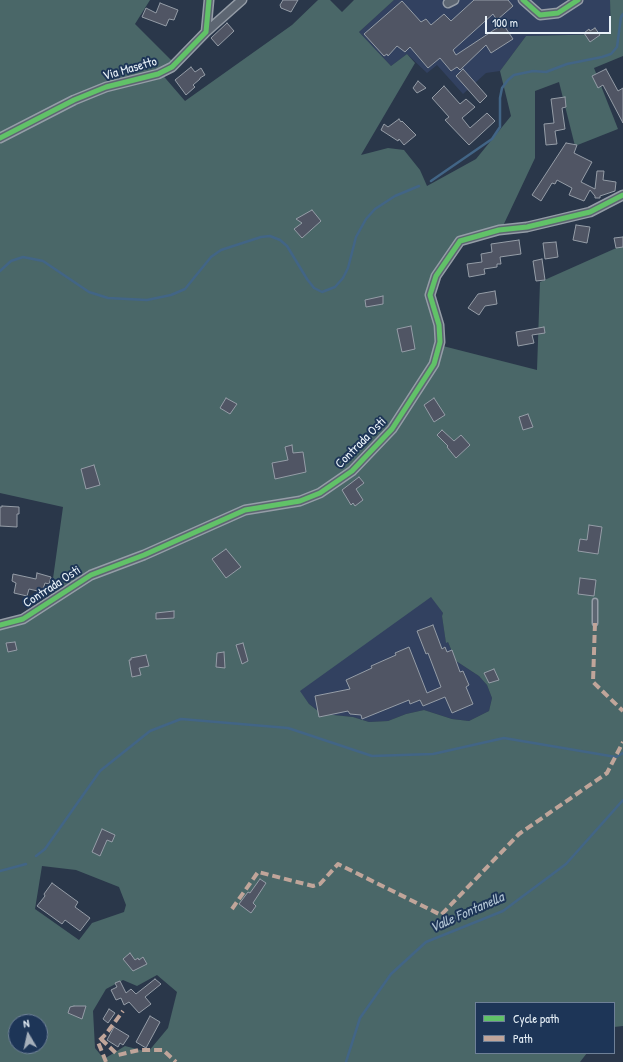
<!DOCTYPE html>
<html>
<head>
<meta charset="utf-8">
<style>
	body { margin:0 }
	#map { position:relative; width:623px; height:1062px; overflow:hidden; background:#2a374a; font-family:"Patrick Hand",sans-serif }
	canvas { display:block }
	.legend { position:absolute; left:475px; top:1002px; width:140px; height:52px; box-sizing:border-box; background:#1d3557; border:1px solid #6e8097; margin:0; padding:5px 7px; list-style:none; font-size:12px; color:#e8f1f8 }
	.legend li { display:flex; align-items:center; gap:8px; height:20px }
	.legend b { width:20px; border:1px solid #6e8097 }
	.north { position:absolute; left:8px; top:1014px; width:40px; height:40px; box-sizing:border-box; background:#1d3557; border:1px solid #6e8097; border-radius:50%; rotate:351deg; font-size:11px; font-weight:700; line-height:16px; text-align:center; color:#e8f1f8 }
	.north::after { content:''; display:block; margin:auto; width:14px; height:18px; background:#a6b0bb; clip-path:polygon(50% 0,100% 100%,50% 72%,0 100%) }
	.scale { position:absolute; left:485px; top:16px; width:126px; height:18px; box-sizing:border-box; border:2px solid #e8f1f8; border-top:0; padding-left:5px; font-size:12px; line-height:14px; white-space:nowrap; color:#e8f1f8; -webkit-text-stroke:3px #1d3557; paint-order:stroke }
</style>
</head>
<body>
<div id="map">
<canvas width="623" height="1062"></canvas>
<ul class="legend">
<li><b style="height:5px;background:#61c268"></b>Cycle path</li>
<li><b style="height:5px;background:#c0a59a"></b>Path</li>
</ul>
<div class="north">N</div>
<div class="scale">100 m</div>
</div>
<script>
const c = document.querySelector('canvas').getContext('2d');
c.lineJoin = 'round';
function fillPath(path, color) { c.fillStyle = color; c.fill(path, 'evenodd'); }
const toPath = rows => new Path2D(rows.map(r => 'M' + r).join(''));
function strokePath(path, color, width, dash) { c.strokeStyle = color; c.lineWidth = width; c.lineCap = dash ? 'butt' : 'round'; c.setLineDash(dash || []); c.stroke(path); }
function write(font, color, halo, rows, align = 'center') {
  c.font = font + ' "Patrick Hand",sans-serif'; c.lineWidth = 4; c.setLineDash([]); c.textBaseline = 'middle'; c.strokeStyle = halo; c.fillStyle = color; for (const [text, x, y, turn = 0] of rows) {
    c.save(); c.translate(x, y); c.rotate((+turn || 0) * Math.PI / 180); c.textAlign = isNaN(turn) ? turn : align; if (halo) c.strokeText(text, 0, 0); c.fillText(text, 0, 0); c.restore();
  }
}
fillPath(toPath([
	[394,0,610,0,611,34,526,36,500,71,486,73,463,94,437,65,427,73,407,54,391,66,359,32],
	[431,596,443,613,442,616,446,642,448,642,456,661,479,676,487,685,492,698,489,711,469,721,452,719,424,710,406,714,388,721,369,722,353,717,324,714,318,712,317,710,309,704,299,691]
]), '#324160');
fillPath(toPath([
	[0,0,150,0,135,24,173,62,160,72,185,101,292,25,318,0,330,0,342,12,354,0,394,0,359,32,391,66,407,54,415,63,361,155,388,148,404,150,420,170,427,186,476,159,511,116,500,71,526,36,611,34,610,0,623,0,623,56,594,68,618,129,575,146,559,82,535,91,535,158,502,228,459,244,429,288,439,345,537,370,540,282,623,245,623,1026,614,1027,614,1003,476,1003,476,1053,587,1053,580,1062,0,1062,0,623,27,614,50,600,63,507,0,493],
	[431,597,443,613,442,616,446,643,448,642,456,661,479,676,487,685,492,698,489,711,469,721,452,719,424,710,406,714,388,721,369,722,353,717,324,714,318,711,309,704,300,691],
	[42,866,76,870,119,887,126,905,124,912,92,923,79,940,35,909],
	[157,975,177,992,168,1028,148,1052,125,1046,104,1059,95,1048,93,1011,106,989,123,980,137,986],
	[16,1022,40,1022,40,1046,16,1046]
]), '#4a6768');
strokePath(toPath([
	[431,181,492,139,500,127,500,98,502,88,508,80,514,75,533,71,546,72,567,64,602,57,611,54,617,47,621,17,623,14],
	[0,271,11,261,23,257,43,261,89,292,108,298,147,300,171,295,185,289,211,257,221,250,261,237,270,236,280,240,287,246,307,279,314,288,322,292,335,287,343,278,348,268,356,237,366,219,375,209,395,196,419,186],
	[36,856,45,849,100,771,150,731,181,719,288,728,372,756,433,754,504,738,616,757,623,753],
	[0,871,26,864],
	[346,1062,360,1018,391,974,426,942,503,911,566,864,623,800]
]), '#426586', 2.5);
const building = toPath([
	[283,0,298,0,291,12,281,8,280,5,283,0],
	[474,0,508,0,513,6,497,20,493,14,453,50,456,55,503,24,513,39,491,53,486,45,460,70,457,67,451,71,440,58,428,68,410,47,405,52,397,46,388,56,387,54,384,56,364,34,402,1,421,22,426,19,431,25,444,14,451,21,474,0],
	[160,3,178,10,174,20,169,19,166,26,142,17,146,8,156,13,160,3],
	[227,23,234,31,218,46,211,38,227,23],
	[595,28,600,35,590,42,584,33,589,29,590,31,595,28],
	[191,67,195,72,201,68,205,75,200,78,200,79,193,85,195,87,186,95,175,80,191,67],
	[463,69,487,96,480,103,456,76,463,69],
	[606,69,618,91,623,88,623,123,603,85,598,88,592,76,606,69],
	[418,81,426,88,417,93,413,88,418,81],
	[444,86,460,104,466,99,475,107,462,118,470,128,487,113,495,121,469,145,445,120,449,117,432,98,444,86],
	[565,97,566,107,562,108,565,129,555,131,557,144,546,145,544,124,554,123,551,99,565,97],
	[399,119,401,122,402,121,416,135,404,145,399,139,398,141,381,130,384,124,388,127,399,119],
	[566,143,577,145,574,153,592,162,581,182,595,189,597,171,604,171,603,180,616,182,615,191,600,196,600,198,595,198,595,196,590,190,584,201,569,195,572,188,557,180,555,184,552,183,541,201,532,195,566,143],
	[312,210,321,221,302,238,294,229,302,223,296,219,312,210],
	[576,225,590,227,587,243,573,240,576,225],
	[623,237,623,247,616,248,614,238,623,237],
	[519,240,521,254,500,257,501,264,497,264,497,267,484,269,485,274,469,277,467,264,482,262,481,254,492,252,491,244,519,240],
	[556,242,558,257,545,259,543,243,556,242],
	[542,259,545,280,536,281,533,261,542,259],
	[495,291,497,304,485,306,479,315,468,308,478,294,495,291],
	[383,296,383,304,366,307,365,300,383,296],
	[411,326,415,349,402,352,397,329,411,326],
	[544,327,545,333,532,335,534,343,518,346,516,332,544,327],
	[226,398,237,404,230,414,220,408,226,398],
	[434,398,445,415,434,422,424,405,434,398],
	[528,414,533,427,523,430,519,417,528,414],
	[442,430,454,441,461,435,470,445,456,458,447,447,448,446,437,435,442,430],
	[292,445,293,453,303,452,306,472,275,479,272,463,288,460,285,447,292,445],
	[94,465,100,485,86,489,81,469,94,465],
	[359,477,364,483,356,489,363,500,355,506,353,503,351,505,342,490,359,477],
	[2,506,19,507,19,514,17,514,17,527,0,526,0,507,2,507,2,506],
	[589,525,602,527,598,554,578,551,580,539,587,540,589,525],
	[226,549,241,567,226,578,212,559,226,549],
	[37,573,51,577,49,584,45,583,42,592,29,589,27,596,14,593,16,583,12,581,13,574,36,579,37,573],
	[580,578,596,580,594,596,578,594,580,578],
	[174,611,174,618,156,619,156,613,174,611],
	[433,625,442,649,445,647,447,652,452,650,460,672,463,671,469,685,466,687,473,704,452,713,445,697,423,706,420,700,410,704,409,700,362,719,361,715,350,714,348,711,319,717,315,696,350,689,346,680,372,668,371,666,396,655,395,653,409,647,427,693,441,687,428,653,426,654,417,631,433,625],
	[15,642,17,650,8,652,6,643,15,642],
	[243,643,248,661,242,664,236,645,243,643],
	[224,652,225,668,216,667,217,653,224,652],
	[146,655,149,666,139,668,141,675,132,677,129,660,131,660,131,658,146,655],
	[494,669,499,680,489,683,484,673,494,669],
	[102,829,115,835,112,842,107,840,100,856,92,852,102,829],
	[260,879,266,883,253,903,256,906,251,913,239,904,248,892,250,893,260,879],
	[52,883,78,902,75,907,90,918,80,931,65,920,62,924,37,906,45,896,44,894,52,883],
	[130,953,135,960,138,958,139,960,143,957,147,964,133,971,123,959,130,953],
	[155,979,161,984,145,997,151,1004,139,1013,129,1002,124,1005,121,998,116,1000,111,990,117,987,115,983,120,981,126,993,131,989,136,994,155,979],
	[74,1006,86,1006,82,1019,68,1013,70,1007,74,1006],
	[109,1009,115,1013,108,1023,103,1019,109,1009],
	[150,1016,160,1022,146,1048,136,1042,150,1016],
	[114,1027,129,1036,123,1045,120,1043,118,1047,107,1040,114,1027]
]);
fillPath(building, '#505564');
strokePath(building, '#959da7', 1);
const service = toPath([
	[595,623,595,601]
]);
const minor = toPath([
	[523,0,540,15,558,13,578,0],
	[448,3,454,0],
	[206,32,242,0],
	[0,138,74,100,106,87,158,74,172,67,206,32,209,0],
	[0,625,23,619,91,575,144,555,245,510,300,501,320,493,352,471,392,429,434,364,440,342,439,325,430,295,436,276,460,241,499,230,527,227,590,212,623,195]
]);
strokePath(service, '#959da7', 7);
strokePath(minor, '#959da7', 11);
strokePath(service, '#5d6672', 4);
strokePath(minor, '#5d6672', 8);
strokePath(toPath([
	[595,623,593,682,623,711],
	[232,909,258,872,313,886,320,884,338,864,441,915,519,834,607,773,623,742],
	[101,1039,118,1055,139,1050,163,1050,176,1062],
	[106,1062,98,1042,106,1034,123,1011]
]), '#c0a59a', 4, [8, 4]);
strokePath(toPath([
	[523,0,540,15,558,13,578,0],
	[0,138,74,100,106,87,158,74,172,67,206,32,209,0],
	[0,625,23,619,91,575,144,555,245,510,300,501,320,493,352,471,392,429,434,364,440,342,439,325,430,295,436,276,460,241,499,230,527,227,590,212,623,195]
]), '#61c268', 5);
write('13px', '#e8f1f8', '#1d3557', [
	["Via Masetto",130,69,-16],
	["Contrada Osti",361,443,-45],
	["Contrada Osti",52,587,-33]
]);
write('italic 14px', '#afc2d2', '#1d3557', [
	["Valle Fontanella",467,913,-24]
]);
</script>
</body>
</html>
